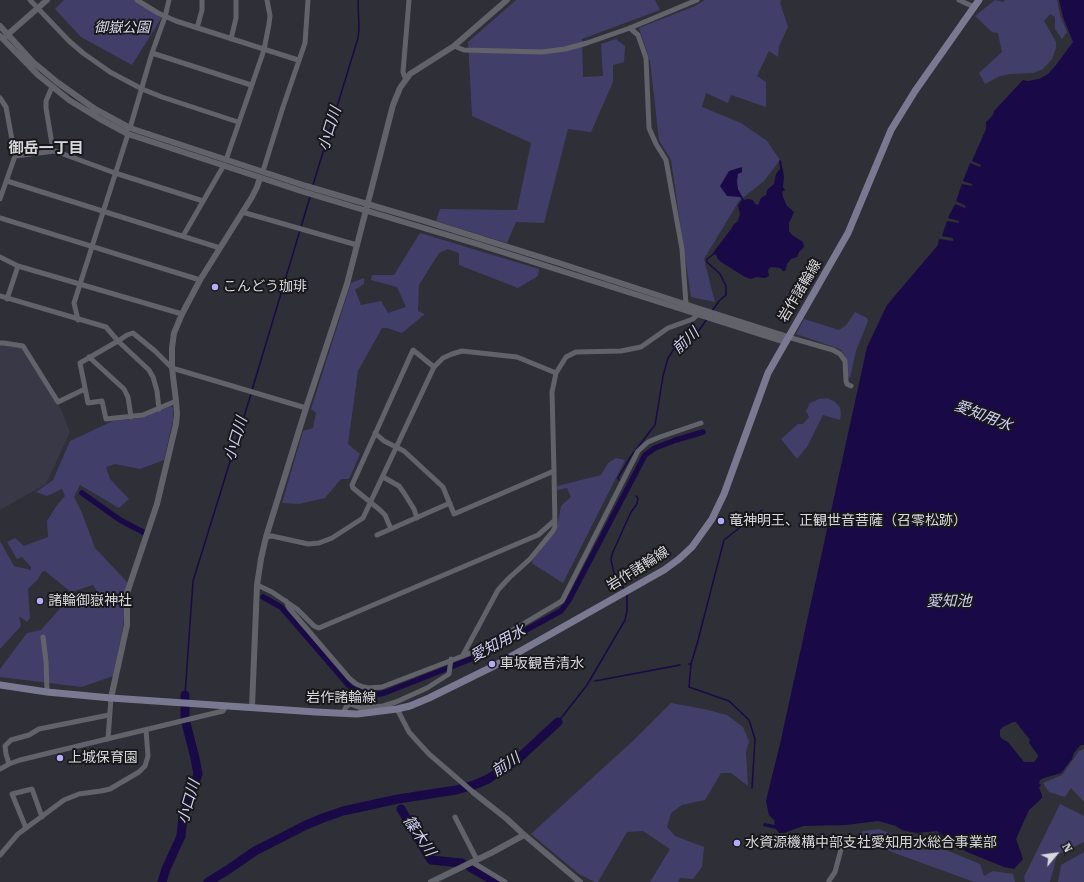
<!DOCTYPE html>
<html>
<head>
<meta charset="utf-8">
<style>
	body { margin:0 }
	#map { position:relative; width:1084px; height:882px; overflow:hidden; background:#2f2f37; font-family:"Roboto Serif",serif }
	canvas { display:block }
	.north { position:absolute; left:1036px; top:834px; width:40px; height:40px; -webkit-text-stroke:3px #18181b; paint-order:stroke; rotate:61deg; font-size:11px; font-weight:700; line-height:16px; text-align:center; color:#d8d8dd }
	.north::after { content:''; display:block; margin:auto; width:14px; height:18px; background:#d8d8dd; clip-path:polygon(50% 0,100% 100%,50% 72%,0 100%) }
</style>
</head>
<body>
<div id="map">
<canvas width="1084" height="882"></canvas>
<div class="north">N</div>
</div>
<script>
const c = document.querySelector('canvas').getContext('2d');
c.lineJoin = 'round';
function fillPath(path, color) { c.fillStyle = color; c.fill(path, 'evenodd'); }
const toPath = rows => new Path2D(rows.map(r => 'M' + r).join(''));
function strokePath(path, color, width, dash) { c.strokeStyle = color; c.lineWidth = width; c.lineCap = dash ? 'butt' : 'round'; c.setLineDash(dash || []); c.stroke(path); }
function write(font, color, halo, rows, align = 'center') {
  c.font = font + ' "Roboto Serif","Noto Sans JP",serif'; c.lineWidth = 4; c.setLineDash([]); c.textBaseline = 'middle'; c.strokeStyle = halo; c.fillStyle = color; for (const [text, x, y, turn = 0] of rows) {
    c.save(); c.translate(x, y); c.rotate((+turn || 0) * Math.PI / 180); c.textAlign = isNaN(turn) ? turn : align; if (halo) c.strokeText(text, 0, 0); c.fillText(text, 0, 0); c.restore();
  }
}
fillPath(toPath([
	[1,344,22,348,59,404,70,432,46,484,0,510,0,345]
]), '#383846');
fillPath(toPath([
	[64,0,134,0,162,17,132,65,81,37,55,9],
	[516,0,655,0,660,10,582,39,583,77,603,76,601,44,616,39,625,46,624,62,613,65,613,82,591,132,568,129,544,223,516,222,507,243,436,221,440,209,517,210,531,143,472,116,468,42],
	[705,0,781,0,780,3,788,27,779,46,778,57,769,51,757,76,766,82,766,107,731,95,728,103,706,93,702,107,741,123,767,141,780,160,764,181,739,201,704,259,715,302,691,297,671,160,659,140,650,61,639,28,695,6],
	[995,0,1003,2,1005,0,1057,0,1060,15,1067,32,1062,39,1055,29,1055,17,1050,14,1044,21,1056,42,1056,48,1052,59,1043,69,1034,73,1010,74,1000,76,985,84,979,73,1002,52,998,33,992,32,975,16],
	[420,233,539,269,538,276,518,288,459,265,459,253,448,249,439,253,419,285,418,311,425,314,402,333,387,328,382,328,358,371,348,444,360,454,349,479,341,479,325,498,299,504,282,503,303,431,313,428,316,413,311,409,351,283,364,278,364,284,355,290,361,305,381,301,388,313,406,307,397,287,371,280,372,275,394,275],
	[855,312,867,318,868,321,856,351,850,378,847,375,845,356,841,350,837,348,796,334,804,319,839,330,846,325],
	[827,398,834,401,840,407,841,414,840,420,823,415,807,447,797,459,781,439,798,424,803,424,809,417,806,411,810,403,819,399],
	[171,406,173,408,173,420,164,460,140,469,115,464,106,467,110,479,129,499,119,508,80,485,74,497,82,513,95,548,127,582,123,627,113,676,82,687,0,677,0,669,27,633,41,630,65,603,98,593,93,585,71,592,45,571,42,572,38,579,28,589,30,618,27,622,22,618,19,617,21,626,0,649,0,541,14,566,31,570,31,567,22,557,17,559,7,542,15,538,24,546,48,537,47,521,57,505,65,496,62,489,47,496,36,492,53,480,70,441,113,421,141,418],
	[616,458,625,460,563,583,533,564,532,561,557,528,561,506,571,497,567,488,557,490,557,486,601,475,608,463],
	[671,703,704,709,727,715,743,727,749,741,746,752,748,786,731,773,721,773,705,800,682,805,671,813,667,827,675,836,704,847,702,867,693,879,680,878,678,882,650,882,670,849,643,831,627,832,598,882,595,882,579,874,531,834,636,738],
	[1084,749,1084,802,1071,788,1065,797,1049,792,1043,783,1062,775,1079,751],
	[1060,804,1084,816,1084,842,1057,855,1050,882,1025,882,1024,877],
	[879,829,896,836,899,843,910,849,929,850,928,841,937,840,946,850,980,864,984,876,993,871,1013,874,1015,882,974,882,859,840,863,831],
	[1084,852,1084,882,1058,882,1061,865]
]), '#423e6a');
fillPath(toPath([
	[1059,0,1084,0,1084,745,1081,745,1077,749,1074,753,1072,759,1061,773,1044,778,1040,780,1039,783,1041,785,1039,788,1042,795,1042,798,1029,810,1016,839,1023,859,1014,869,1004,867,967,852,952,843,937,831,916,833,902,830,896,826,878,821,846,825,804,826,797,828,784,833,779,833,776,829,763,826,764,823,775,825,774,820,769,815,766,801,780,744,867,347,887,305,938,245,939,239,953,241,953,238,942,236,947,221,959,223,959,221,948,218,955,204,965,208,966,206,956,201,962,184,972,186,972,184,963,181,970,163,980,167,981,165,972,161,986,129,986,122,993,115,994,111,1023,80,1028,81,1039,79,1048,74,1056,65,1073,42,1063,17],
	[1013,722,1016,722,1022,730,1030,740,1029,743,1038,755,1038,757,1034,762,1024,762,1008,742,1002,739,1000,736,1000,730,1003,727],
	[779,160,781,161,784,176,783,187,785,190,782,192,783,197,787,206,794,212,789,223,789,231,792,235,803,242,804,247,799,252,797,257,791,259,787,264,785,271,783,271,780,268,771,267,768,270,769,276,765,278,756,277,751,279,745,277,721,262,717,258,717,256,713,253,731,229,734,224,738,221,740,214,738,205,742,200,740,197,727,196,720,186,729,171,742,167,742,172,738,174,737,181,738,189,744,200,748,199,753,200,755,204,758,205,761,198,766,195,767,190,774,184,776,174,780,169]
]), '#1a0947');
strokePath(toPath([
	[313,185,358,38,359,29,358,0],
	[712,311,719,301,726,295,726,286,720,274,707,262,707,259,715,253],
	[252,390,310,197],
	[619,480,618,478,631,456,655,425,663,376,668,358,674,349,697,333,707,319],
	[624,589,614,573,611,560,612,554,631,512,637,504,638,498,636,496],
	[689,664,691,664,697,644,724,540,762,510],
	[691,664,689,687,729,701,749,720,755,739,752,788],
	[595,681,680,665],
	[185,695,193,581,251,394],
	[558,722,587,685,625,620,627,611,627,594]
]), '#1a0947', 1.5);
strokePath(toPath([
	[82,493,120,520,145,533],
	[263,597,281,607,350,687,367,694,380,694,387,692,476,657,561,611,569,600,645,455,655,448,676,440,703,432]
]), '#1a0947', 5.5);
strokePath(toPath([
	[401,809,431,860,462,863],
	[470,867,496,882],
	[162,882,166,869,181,836,183,816,198,774,195,758,185,719,185,695],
	[208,882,229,869,255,851,306,825,323,818,343,811,398,799,456,790,474,785,488,779,518,759,558,722]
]), '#1a0947', 9);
strokePath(toPath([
	[30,0,69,41,83,53,110,72,142,89,162,97,238,122],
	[137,0,158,13,176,21,298,60],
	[959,0,974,7],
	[197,28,202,10,202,0],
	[630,28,638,35,646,58,649,128,656,144,666,160,682,249,686,304],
	[231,39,236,18,236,0],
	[454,46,464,50,542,52,565,49,587,43,630,28,697,0],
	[152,53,251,85],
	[406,80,403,72,409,0],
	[52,87,46,101,46,108,53,150],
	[0,98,6,107,15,156,0,199],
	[130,128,152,53,165,17,169,0],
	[15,156,55,151,115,173,203,201],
	[226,160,264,50,269,24,270,16,267,0],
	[263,171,283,107,305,43,308,0],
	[7,181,220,248],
	[242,212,357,245],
	[0,218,200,280],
	[183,236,224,165],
	[0,257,18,266,182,314],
	[0,296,106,327,118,341,149,370,153,377,157,391,159,409],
	[7,299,18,266],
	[78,320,74,303,128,134],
	[788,337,833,350,840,354,845,361,846,381,847,384,851,386],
	[0,343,4,343,23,346,58,402,85,389],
	[89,357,124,389,128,397,131,417],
	[176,401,143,415,106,419,102,401,88,403,80,363,118,341,127,335,133,333,155,351,172,368,306,408],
	[375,433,384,441,404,451,443,487,454,514,554,471],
	[383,477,399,486,404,493,414,509,417,518],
	[391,529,385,515,380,510,353,488,352,485,413,350,434,367],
	[377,535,450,503],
	[266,537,272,536,308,544,319,543,332,538,363,518,434,367,443,358,452,354,462,351,517,357,556,373],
	[257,585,272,592,297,609,314,626,319,628,538,535,554,521],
	[286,601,289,608,349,678,356,684,363,687,369,688,382,687,481,649,562,601,638,451,648,442,660,437,701,423],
	[43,637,46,661,47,692],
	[463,655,498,590,509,578,530,559,553,531,555,527,554,471,552,392,556,373,566,357,576,352,621,351,641,347,668,328,693,319,698,314],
	[397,709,409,732,417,741,429,754,474,793],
	[343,713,346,707,350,704,361,708,383,706,396,702,427,688,449,674,451,659],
	[108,739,111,698],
	[9,764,6,754,5,746,11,740,29,735,39,729,109,715],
	[0,769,9,764,20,760,223,711,226,706],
	[455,817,477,860],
	[26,828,12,794,32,789,42,817],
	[0,855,18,834,64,800,79,794,101,791,110,789,139,772,145,766,148,756,146,730],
	[472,862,505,882],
	[829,881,835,872,843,842]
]), '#62626b', 5);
strokePath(toPath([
	[0,26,33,62,57,82,95,109,130,128,306,186,425,221,556,262,703,310,788,337],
	[0,36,38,75,69,100,100,119,128,134,304,192,477,244,785,342],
	[6,36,47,0],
	[111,698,127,625,127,593,157,504,176,424,177,414,176,401,172,368,172,348,174,333,182,314,200,280,252,197,257,187,260,178],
	[252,707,257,585,261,559,266,537,306,408,347,284,393,105,400,88,410,74,454,46,507,0],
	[474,793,507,819,522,833,580,882],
	[431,882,491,853,524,835]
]), '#62626b', 6);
strokePath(toPath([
	[0,685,47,692,111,698,316,712,357,714,397,709,410,706,429,698,494,666,664,570,679,559,692,547,712,519,724,494,768,373,848,233,891,130,915,91,979,0]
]), '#7a7992', 7);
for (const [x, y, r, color] of [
	[215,287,4,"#b2adf9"],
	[721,521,4,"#b2adf9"],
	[40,601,4,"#b2adf9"],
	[492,664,4,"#b2adf9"],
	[60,758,4,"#b2adf9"],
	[737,843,4,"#b2adf9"]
]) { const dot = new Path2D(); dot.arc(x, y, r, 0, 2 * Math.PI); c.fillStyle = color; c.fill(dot); strokePath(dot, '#18181b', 1.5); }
write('italic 14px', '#dddcf0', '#18181b', [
	["御嶽公園",122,28]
]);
write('14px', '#d8d8dd', '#18181b', [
	["こんどう珈琲",223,287],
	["竜神明王、正観世音菩薩（召零松跡）",729,521],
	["諸輪御嶽神社",48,601],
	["車坂観音清水",500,664],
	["上城保育園",68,758],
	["水資源機構中部支社愛知用水総合事業部",745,843]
], 'left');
write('14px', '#d8d8dd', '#18181b', [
	["岩作諸輪線",800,291,-59],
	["岩作諸輪線",638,569,-32],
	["岩作諸輪線",341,698]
]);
write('italic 15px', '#cfcef5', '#18181b', [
	["小口川",330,129,-73],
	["前川",686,341,-43],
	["愛知用水",983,416,21],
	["小口川",236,439,-73],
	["愛知池",949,602],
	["愛知用水",498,644,-28],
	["前川",506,765,-33],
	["小口川",189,802,-74],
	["篠木川",419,836,56]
]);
write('bold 15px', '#d8d8dd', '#18181b', [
	["御岳一丁目",46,149]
]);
</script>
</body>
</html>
